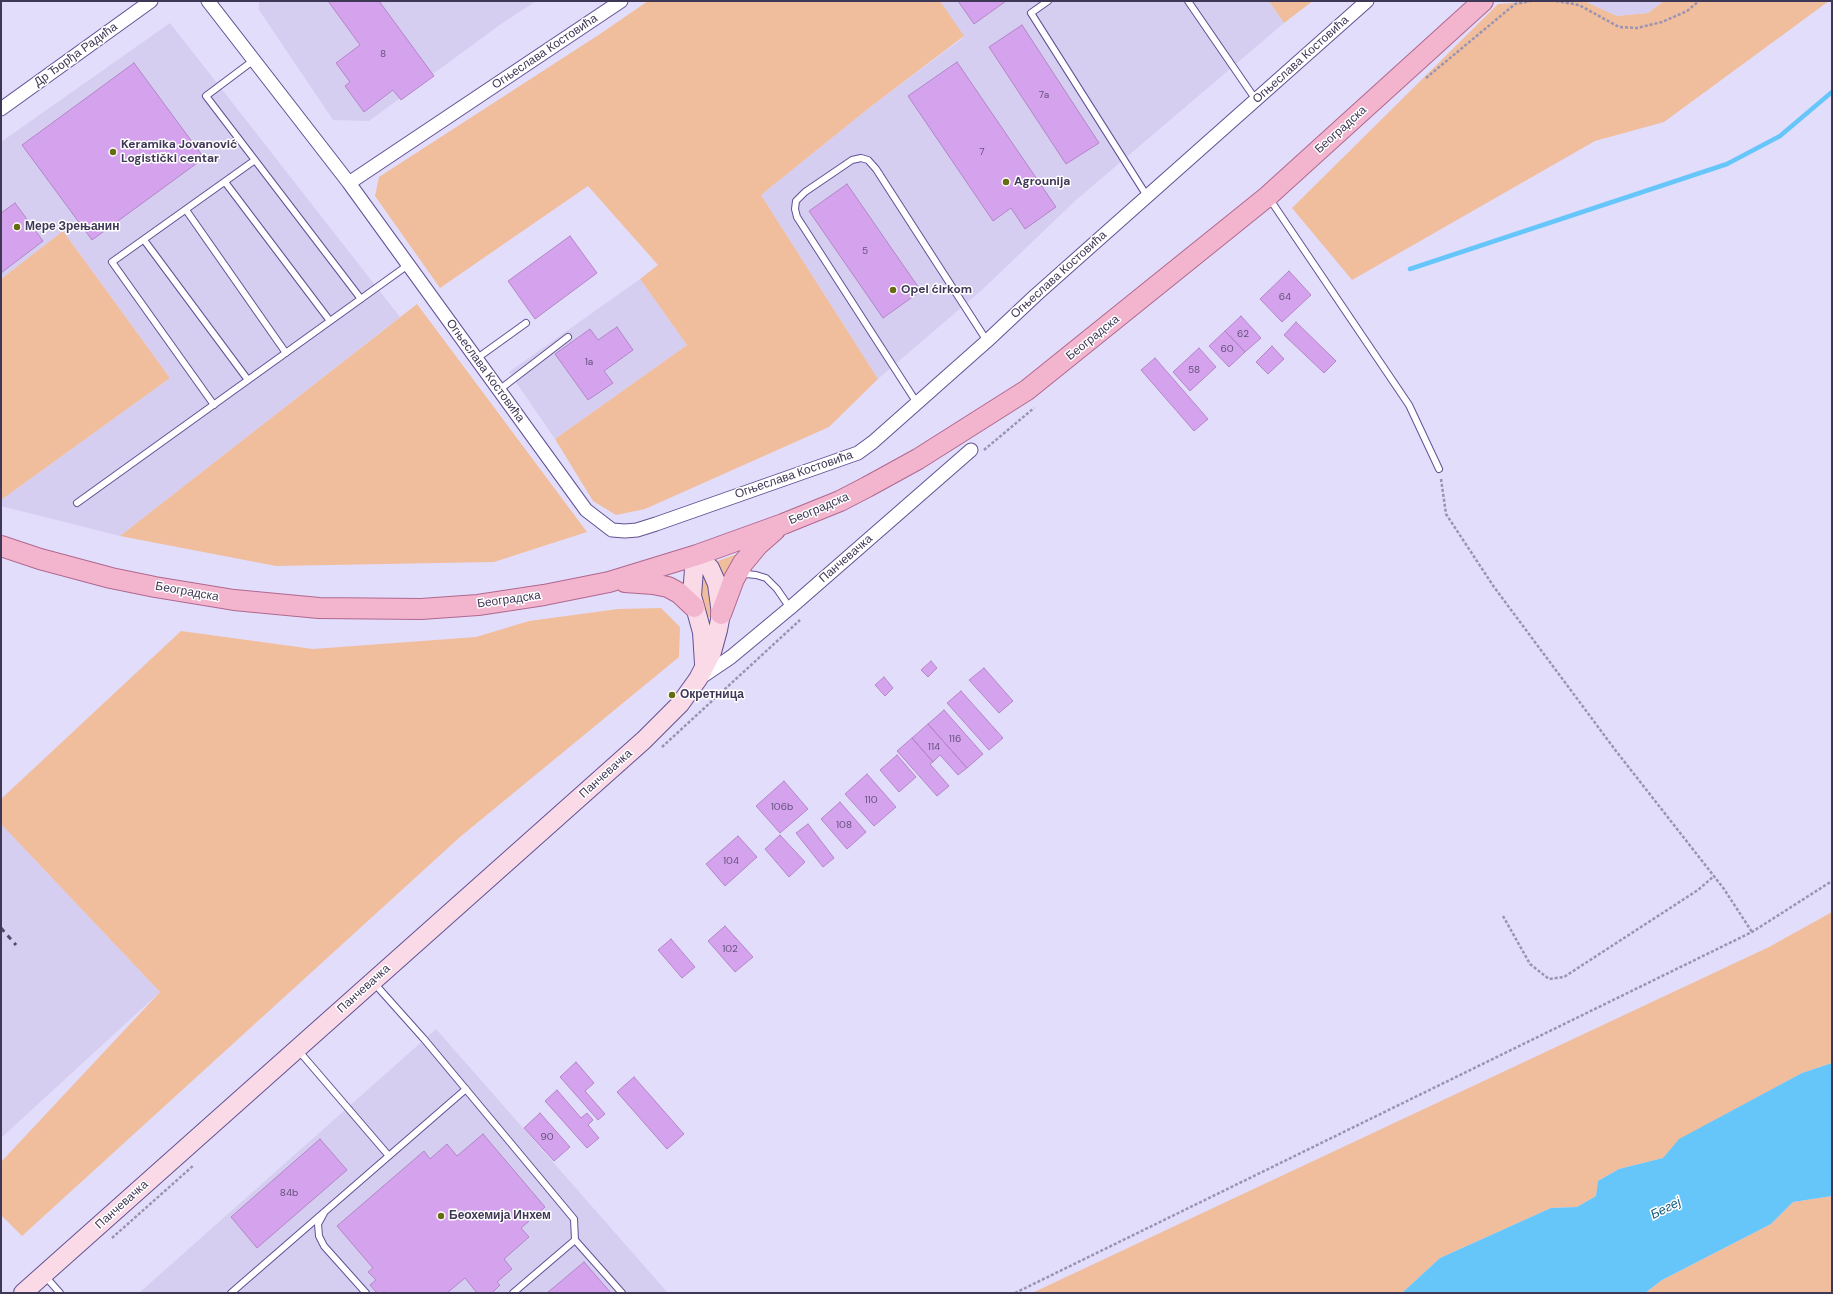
<!DOCTYPE html>
<html>
<head>
<meta charset="utf-8">
<style>
	body { margin:0 }
	#map { position:relative; width:1833px; height:1294px; overflow:hidden; background:#e3ddfc; font-family:"DM Sans",sans-serif }
	canvas { display:block }
	.frame { position:absolute; inset:0; border:2px solid #3f3756; pointer-events:none }
</style>
</head>
<body>
<div id="map">
<canvas width="1833" height="1294"></canvas>
<div class="frame"></div>
</div>
<script>
const c = document.querySelector('canvas').getContext('2d');
c.lineJoin = 'round';
function fillPath(path, color) { c.fillStyle = color; c.fill(path, 'evenodd'); }
const toPath = rows => new Path2D(rows.map(r => 'M' + r).join(''));
function strokePath(path, color, width, dash) { c.strokeStyle = color; c.lineWidth = width; c.lineCap = dash ? 'butt' : 'round'; c.setLineDash(dash || []); c.stroke(path); }
function write(font, color, halo, rows, align = 'center') {
  c.font = font + ' "DM Sans",sans-serif'; c.lineWidth = 3; c.setLineDash([]); c.textBaseline = 'middle'; c.strokeStyle = halo; c.fillStyle = color; for (const [text, x, y, turn = 0] of rows) {
    c.save(); c.translate(x, y); c.rotate((+turn || 0) * Math.PI / 180); c.textAlign = isNaN(turn) ? turn : align; if (halo) c.strokeText(text, 0, 0); c.fillText(text, 0, 0); c.restore();
  }
}
fillPath(toPath([
	[259,1,536,1,501,24,369,121,333,120,259,10],
	[938,1,1269,1,1284,23,1075,201,983,289,878,379,761,195,869,108,963,38],
	[1584,1,1664,1,1648,13,1617,16],
	[170,23,400,317,120,536,1,506,1,500,170,378,63,231,1,279,1,142],
	[640,279,687,345,555,439,509,372],
	[1,824,160,992,1,1138],
	[436,1029,668,1293,139,1293]
]), '#d5cef0');
fillPath(toPath([
	[648,1,940,1,964,36,869,108,761,195,878,379,829,427,645,509,616,515,593,501,555,439,687,345,640,279,658,265,588,186,440,288,375,196,379,177,600,34],
	[1269,1,1313,1,1284,23],
	[1539,1,1584,1,1617,16,1648,13,1664,1,1829,1,1664,122,1595,141,1352,280,1292,208,1498,4],
	[63,231,170,378,1,500,1,279],
	[417,304,587,532,494,562,276,566,120,536],
	[745,551,724,582,712,563],
	[706,571,713,595,710,617,704,618,699,601,700,575],
	[661,608,680,627,679,657,460,837,22,1236,1,1215,1,1162,160,992,1,824,1,799,181,631,313,649,476,637,529,621,618,609],
	[1832,912,1832,1063,1802,1073,1680,1139,1663,1158,1619,1169,1598,1181,1596,1196,1577,1207,1551,1208,1440,1258,1402,1293,1032,1293,1769,947],
	[1832,1196,1832,1293,1645,1293,1662,1280,1771,1224,1793,1202]
]), '#f0be9d');
fillPath(toPath([
	[1832,1063,1832,1196,1793,1202,1771,1224,1662,1280,1645,1293,1402,1293,1440,1258,1551,1208,1577,1207,1596,1196,1598,1181,1619,1169,1663,1158,1679,1139,1802,1073]
]), '#66c6fa');
strokePath(toPath([
	[1410,269,1727,164,1780,136,1832,92]
]), '#66c6fa', 4.5);
const building = toPath([
	[328,1,379,1,434,76,401,100,393,90,364,112,345,86,350,82,336,63,360,45,328,1],
	[958,1,1006,1,974,24,958,1],
	[1022,25,1099,143,1066,164,989,47,1022,25],
	[957,62,1056,207,1025,229,1011,208,993,221,908,96,957,62],
	[134,63,204,158,92,240,22,145,134,63],
	[847,184,921,291,883,318,809,211,847,184],
	[15,203,43,241,1,273,1,213,15,203],
	[570,236,597,273,535,319,508,281,570,236],
	[1289,271,1311,295,1282,322,1260,299,1289,271],
	[1241,316,1261,338,1245,352,1225,331,1241,316],
	[1296,322,1336,361,1324,373,1284,335,1296,322],
	[617,327,633,350,604,371,613,383,588,400,555,354,590,329,598,340,617,327],
	[1225,331,1245,352,1229,367,1209,346,1225,331],
	[1272,346,1284,359,1268,374,1256,362,1272,346],
	[1199,348,1216,367,1190,391,1173,372,1199,348],
	[1155,358,1208,419,1194,431,1141,370,1155,358],
	[931,661,937,668,928,677,921,670,931,661],
	[984,668,1013,701,999,713,969,680,984,668],
	[884,677,893,688,885,696,875,685,884,677],
	[961,691,1003,738,989,750,947,703,961,691],
	[944,710,983,754,967,768,928,724,944,710],
	[928,724,967,768,958,775,940,755,933,762,912,738,928,724],
	[912,738,933,762,930,764,949,786,937,796,897,751,912,738],
	[897,755,916,777,899,792,880,770,897,755],
	[867,774,896,807,874,826,845,794,867,774],
	[784,781,808,809,780,833,756,806,784,781],
	[840,802,866,832,847,849,821,819,840,802],
	[808,824,834,858,823,867,796,833,808,824],
	[780,835,805,862,789,877,765,849,780,835],
	[738,836,757,857,725,886,706,864,738,836],
	[725,926,753,957,735,972,708,941,725,926],
	[671,939,695,967,682,978,658,950,671,939],
	[576,1062,594,1083,585,1091,605,1114,598,1120,560,1077,576,1062],
	[634,1077,684,1134,667,1149,617,1092,634,1077],
	[557,1090,581,1118,587,1113,593,1120,588,1125,599,1138,587,1148,545,1101,557,1090],
	[540,1113,570,1147,554,1161,524,1128,540,1113],
	[483,1134,545,1207,521,1228,529,1237,504,1259,512,1269,497,1282,500,1285,492,1293,477,1293,465,1278,447,1293,386,1293,385,1292,377,1293,370,1285,376,1280,368,1272,373,1268,337,1226,424,1151,430,1159,447,1144,457,1156,483,1134],
	[320,1139,347,1170,257,1248,231,1217,320,1139],
	[584,1262,611,1293,547,1293,584,1262]
]);
fillPath(building, '#d5a2ed');
strokePath(building, '#b386c8', 1);
const lane = toPath([
	[1048,1,1031,13,1147,196],
	[1188,1,1256,100],
	[254,60,206,96,361,299],
	[225,182,330,321],
	[1269,198,1409,405,1439,469],
	[186,210,286,353],
	[144,240,248,380],
	[476,359,526,323],
	[499,390,568,337],
	[917,403,797,217,795,209,796,201,805,192,852,160,861,158,868,160,876,169,987,341],
	[214,405,112,262,255,160],
	[77,503,408,265],
	[741,576,746,574,756,575,766,578,777,589,790,608],
	[374,983,424,1039,574,1219,575,1240,622,1293],
	[298,1050,389,1156],
	[324,1213,318,1224,319,1236,324,1246,366,1293],
	[45,1276,60,1293],
	[231,1293,466,1089],
	[513,1293,575,1240]
]);
const street = toPath([
	[208,1,349,183,586,510,612,530,625,531,637,530,656,524,858,453,873,442,987,341,1036,295,1367,1],
	[1,109,151,1],
	[349,183,621,1],
	[700,678,731,657,790,608,971,450]
]);
const secondary = toPath([
	[697,555,694,569,692,596,702,632,704,664],
	[23,1293,644,740,680,704,698,679,712,652,718,630,721,614,717,584,710,568,697,555]
]);
const primary = toPath([
	[1,546,40,559,111,578,155,587,234,600,319,608,421,609,478,605,544,595,609,582,697,555,783,524,840,501,867,487,918,459,1027,390,1268,196,1483,1],
	[625,582,653,584,668,587,679,593,694,607],
	[721,614,734,579,743,563,758,545,775,530]
]);
strokePath(lane, '#635194', 8);
strokePath(street, '#635194', 15);
strokePath(secondary, '#635194', 20);
strokePath(primary, '#af688f', 22);
strokePath(toPath([
	[1556,1,1579,5,1619,27,1637,28,1662,22,1687,11,1699,1],
	[1426,78,1515,4,1531,1],
	[984,450,1034,408],
	[1441,479,1446,514,1494,587,1616,751,1724,889,1752,932],
	[662,747,800,620],
	[1503,916,1530,964,1549,979,1564,977,1698,890,1714,876],
	[112,1238,194,1165],
	[1015,1293,1752,932,1832,881]
]), '#9a93b2', 2.5, [3, 2]);
strokePath(lane, '#fff', 6);
strokePath(street, '#fff', 13);
strokePath(secondary, '#f9dae6', 18);
strokePath(primary, '#f3b4ce', 20);
strokePath(toPath([
	[1,928,16,945]
]), '#524b6a', 3, [5, 5]);
for (const [x, y, r, color] of [
	[113,152,4,"#656c11"],
	[1006,182,4,"#656c11"],
	[17,227,4,"#656c11"],
	[893,290,4,"#656c11"],
	[672,695,4,"#656c11"],
	[441,1216,4,"#656c11"]
]) { const dot = new Path2D(); dot.arc(x, y, r, 0, 2 * Math.PI); c.fillStyle = color; c.fill(dot); strokePath(dot, '#fff', 1.5); }
write('10px', '#64527c', null, [
	["8",383,54],
	["7a",1044,95],
	["7",982,152],
	["5",865,251],
	["64",1285,297],
	["62",1243,334],
	["60",1227,349],
	["1a",589,362],
	["58",1194,370],
	["116",955,739],
	["114",934,747],
	["110",871,800],
	["106b",782,807],
	["108",844,825],
	["104",731,861],
	["102",730,949],
	["90",547,1137],
	["84b",289,1193]
]);
write('12px', '#3f3756', '#fff', [
	["Огњеслава Костовића",545,52,-34],
	["Др Ђорђа Радића",76,55,-36],
	["Огњеслава Костовића",1301,60,-42],
	["Београдска",1341,130,-42],
	["Огњеслава Костовића",1059,275,-42],
	["Београдска",1093,338,-39],
	["Огњеслава Костовића",485,371,54],
	["Огњеслава Костовића",794,475,-19],
	["Београдска",819,509,-23],
	["Панчевачка",846,559,-41],
	["Београдска",187,592,10],
	["Београдска",509,600,-8],
	["Панчевачка",606,774,-42],
	["Панчевачка",364,989,-42],
	["Панчевачка",122,1205,-42]
]);
write('bold 12px', '#3f3756', '#fff', [
	["Keramika Jovanović",121,145],
	["Logistički centar",121,159],
	["Agrounija",1014,182],
	["Мере Зрењанин",25,227],
	["Opel ćirkom",901,290],
	["Окретница",680,695],
	["Беохемија Инхем",449,1216]
], 'left');
write('italic 13px', '#155f81', '#fff', [
	["Бегеј",1666,1209,-27]
]);
</script>
</body>
</html>
